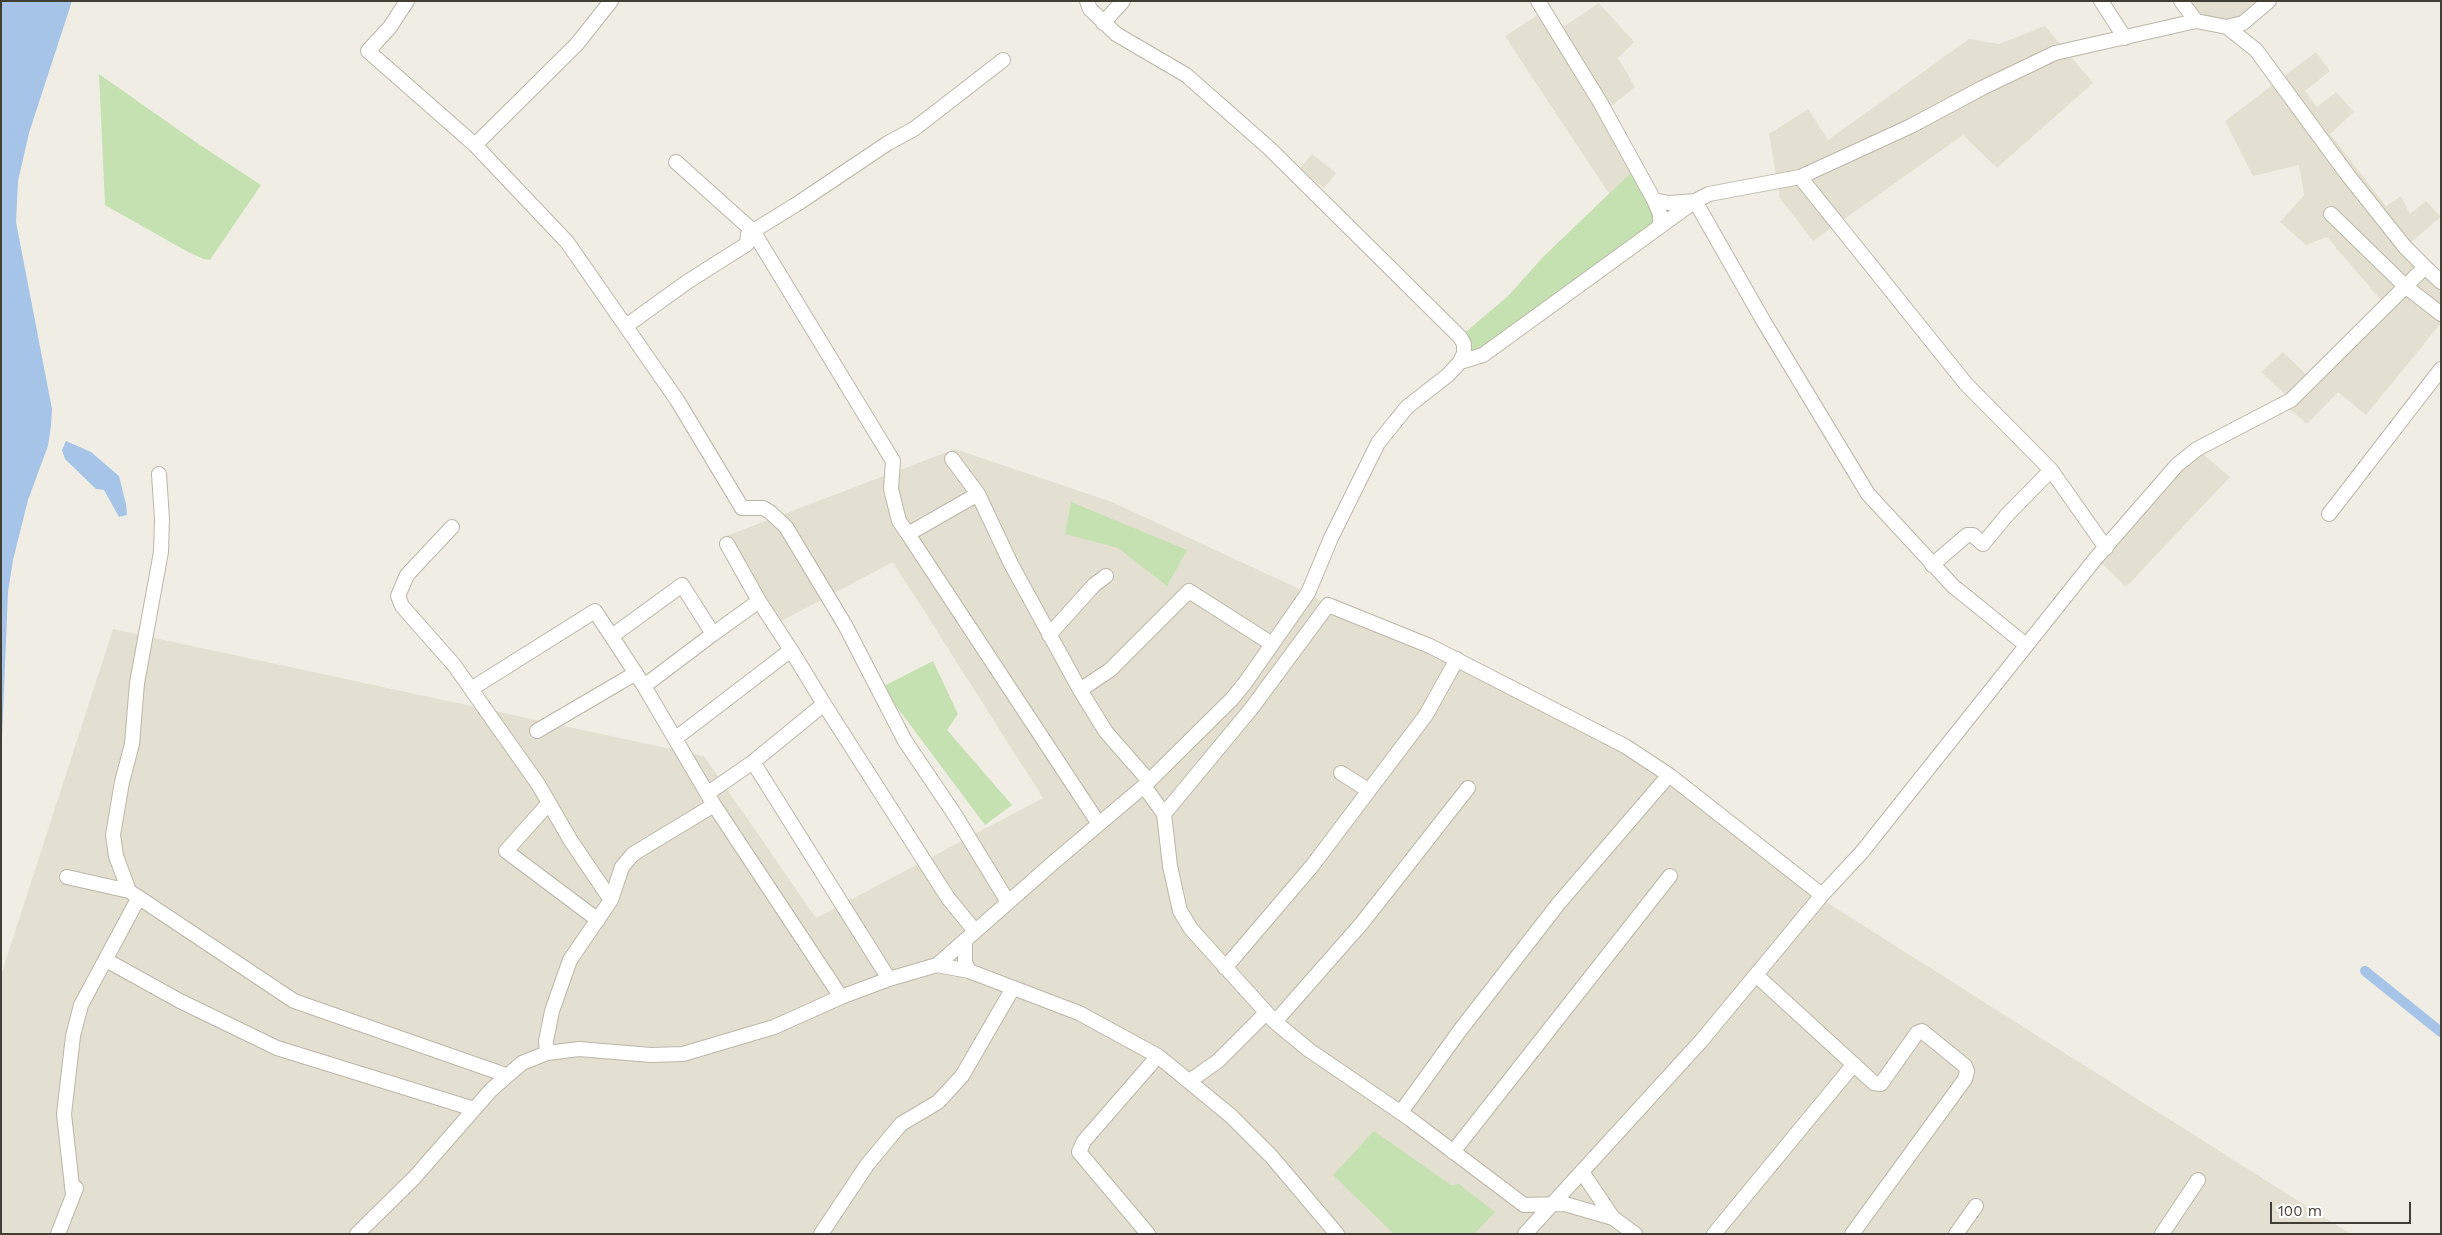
<!DOCTYPE html>
<html>
<head>
<meta charset="utf-8">
<style>
	body { margin:0 }
	#map { position:relative; width:2442px; height:1235px; overflow:hidden; background:#f0eee4; font-family:"Work Sans",sans-serif }
	canvas { display:block }
	.frame { position:absolute; inset:0; border:2px solid #413e35; pointer-events:none }
	.scale { position:absolute; left:2270px; top:1202px; width:141px; height:22px; box-sizing:border-box; border:2px solid #413e35; border-top:0; padding-left:6px; font-size:15px; line-height:18px; white-space:nowrap; color:#413e35; -webkit-text-stroke:4px #fff; paint-order:stroke }
</style>
</head>
<body>
<div id="map">
<canvas width="2442" height="1235"></canvas>
<div class="frame"></div>
<div class="scale">100 m</div>
</div>
<script>
const c = document.querySelector('canvas').getContext('2d');
c.lineJoin = 'round';
function fillPath(path, color) { c.fillStyle = color; c.fill(path, 'evenodd'); }
const toPath = rows => new Path2D(rows.map(r => 'M' + r).join(''));
function strokePath(path, color, width, dash) { c.strokeStyle = color; c.lineWidth = width; c.lineCap = dash ? 'butt' : 'round'; c.setLineDash(dash || []); c.stroke(path); }
fillPath(toPath([
	[2181,1,2269,1,2243,23,2196,21],
	[1599,3,1634,42,1618,58,1635,87,1605,111,1636,168,1610,195,1505,36,1544,11,1557,31],
	[2045,26,2093,83,1997,168,1963,135,1813,241,1780,198,1769,134,1808,109,1828,140,1969,39,1999,44],
	[2316,52,2330,71,2305,91,2317,107,2336,92,2354,112,2330,134,2386,206,2401,196,2410,214,2426,201,2441,217,2405,247,2441,282,2441,323,2366,415,2338,392,2307,424,2285,405,2291,400,2261,372,2283,352,2311,379,2385,305,2327,237,2306,245,2280,222,2304,195,2299,165,2253,176,2225,121],
	[1312,154,1336,173,1324,188,1300,169],
	[955,449,1112,502,1308,593,1328,605,1632,742,1815,895,2349,1233,1,1234,1,975,113,629,704,756,816,918,1043,798,893,562,774,625,726,536],
	[2197,449,2230,477,2126,587,2096,558]
]), '#e3e0d2');
fillPath(toPath([
	[99,74,200,145,261,185,210,260,204,259,188,252,105,205],
	[1636,168,1660,225,1476,352,1470,349,1460,337,1509,295,1544,256],
	[1071,502,1187,550,1167,586,1118,548,1065,534],
	[933,661,958,714,947,730,1012,805,985,825,882,687],
	[1374,1131,1451,1185,1459,1184,1495,1212,1474,1234,1394,1234,1333,1175]
]), '#c5e0b1');
fillPath(toPath([
	[1,1,72,1,29,133,18,181,16,222,52,409,51,426,48,446,28,500,13,560,8,592,1,763],
	[66,441,91,452,119,476,126,504,127,515,119,517,104,490,96,489,65,459,62,450]
]), '#a6c4e7');
strokePath(toPath([
	[2365,971,2441,1032]
]), '#a6c4e7', 10);
const minor = toPath([
	[407,1,390,27,368,51,475,145,567,242,677,400,742,508,763,508,770,512,786,527,845,625,905,741,955,815,1008,902],
	[1087,1,1090,9,1116,34,1186,75,1269,148,1460,337,1464,344,1464,353,1460,362],
	[1538,1,1600,102,1654,200,1660,214,1660,225],
	[2101,1,2125,38],
	[2181,1,2196,21],
	[1103,23,1123,1],
	[2227,27,2243,23,2269,1],
	[475,145,577,44,611,1],
	[676,162,753,231,893,461,891,489,899,521,908,534],
	[1800,177,1966,384,2051,470,2106,548],
	[1654,200,1669,203,1695,201,1764,322,1868,494,1953,586,2026,645],
	[2331,214,2405,286,2441,314],
	[626,326,687,282,747,244,748,234,797,204,888,143,914,129,1003,60],
	[952,459,978,494,1011,564,1080,690,1106,732,1149,781],
	[159,474,162,519,161,552,137,683,132,744,122,782,113,835,116,856,129,891,294,1001,506,1075],
	[978,494,908,534,1099,824],
	[2329,514,2441,369],
	[452,527,407,575,398,596,402,606,454,665,471,689,538,784,571,841,611,900,570,960,552,1011,546,1041,547,1053],
	[727,544,759,601],
	[1932,565,1967,535,1973,535,1983,544,2007,515,2051,470],
	[1049,635,1094,585,1106,576],
	[612,636,682,585,713,634,759,601,791,650,824,704,753,762,708,793],
	[644,686,713,634],
	[471,689,595,611,644,686,714,805,841,997],
	[1080,690,1110,670,1189,591,1272,644],
	[824,704,948,898,975,931],
	[537,731,636,673],
	[676,738,791,650],
	[753,762,889,979],
	[1341,773,1368,790],
	[1144,786,1232,699,1245,683,1308,593,1331,538,1378,443,1407,407,1448,375,1460,362,1483,355,1695,201,1709,194,1800,177,1911,126,1982,88,2055,53,2196,21,2227,27,2256,50,2347,174,2405,247,2425,267],
	[549,803,506,851,598,920],
	[1164,814,1251,709,1328,605,1430,646,1625,746,1669,775,1822,895],
	[67,877,129,891],
	[611,900,622,867,633,854,714,805],
	[965,940,965,962,969,971],
	[106,960,180,1001,277,1048,474,1109],
	[937,965,1054,862,1144,786,1164,814,1170,866,1180,911,1191,929,1275,1022,1309,1050,1410,1119,1524,1205,1565,1204,1613,1218,1635,1234],
	[1225,968,1312,866,1426,715,1457,659],
	[1756,975,1874,1083,1881,1084,1917,1033,1922,1031,1965,1066,1967,1071,1965,1079,1852,1234],
	[1275,1022,1362,923,1468,788],
	[1191,1080,1218,1061,1265,1014],
	[1401,1112,1461,1029,1559,903,1669,775],
	[1453,1152,1670,876],
	[1582,1172,1613,1218],
	[73,1195,64,1114,73,1036,81,1005,138,899],
	[58,1234,76,1188],
	[357,1234,414,1178,491,1090,522,1063,547,1053,579,1049,651,1055,683,1054,774,1027,841,997,889,979,937,965,969,971,1079,1013,1158,1056,1231,1116,1271,1156,1337,1234],
	[821,1234,867,1165,901,1124,938,1102,962,1076,1013,988],
	[1148,1234,1079,1152,1084,1141,1158,1056],
	[1525,1234,1702,1040,1822,895,1862,852,2096,558,2177,465,2197,449,2291,400,2425,267,2441,282],
	[1714,1234,1854,1064],
	[1956,1234,1976,1206],
	[2162,1234,2198,1180]
]);
strokePath(minor, '#bab6a8', 16);
strokePath(minor, '#fff', 14);
</script>
</body>
</html>
